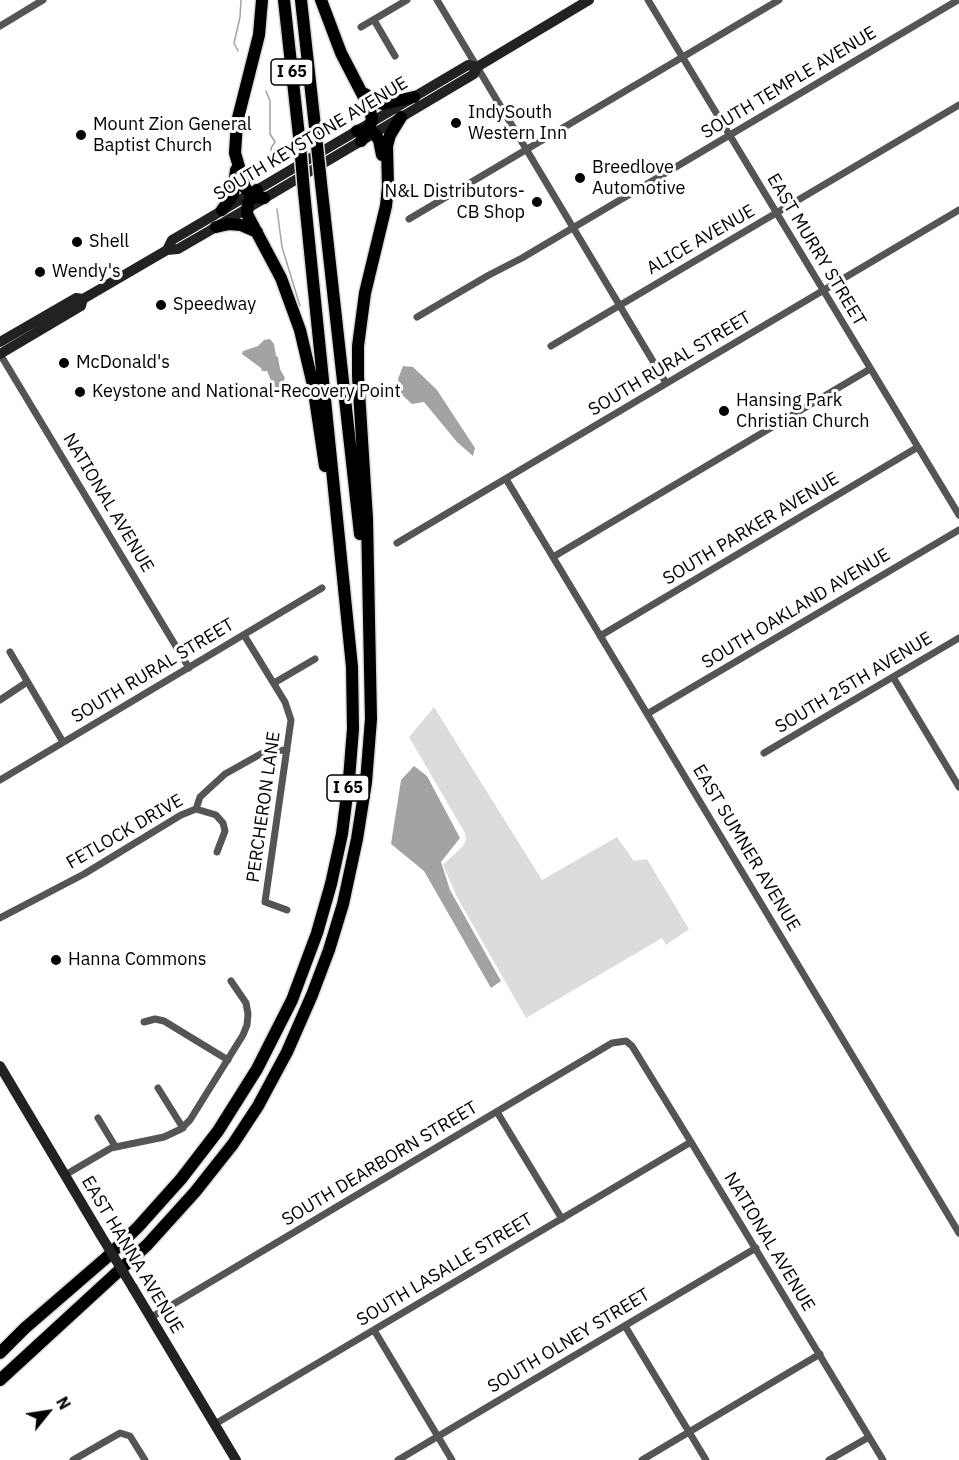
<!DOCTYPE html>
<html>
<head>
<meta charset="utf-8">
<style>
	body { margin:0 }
	#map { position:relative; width:959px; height:1460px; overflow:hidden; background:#fff; font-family:"IBM Plex Sans",sans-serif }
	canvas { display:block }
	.north { position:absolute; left:18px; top:1382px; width:60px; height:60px; -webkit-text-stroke:4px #fff; paint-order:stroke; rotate:60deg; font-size:16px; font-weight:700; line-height:24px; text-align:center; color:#000 }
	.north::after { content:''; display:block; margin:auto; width:21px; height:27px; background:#000; clip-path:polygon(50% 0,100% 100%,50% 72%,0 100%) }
</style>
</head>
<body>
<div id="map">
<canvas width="959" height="1460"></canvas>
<div class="north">N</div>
</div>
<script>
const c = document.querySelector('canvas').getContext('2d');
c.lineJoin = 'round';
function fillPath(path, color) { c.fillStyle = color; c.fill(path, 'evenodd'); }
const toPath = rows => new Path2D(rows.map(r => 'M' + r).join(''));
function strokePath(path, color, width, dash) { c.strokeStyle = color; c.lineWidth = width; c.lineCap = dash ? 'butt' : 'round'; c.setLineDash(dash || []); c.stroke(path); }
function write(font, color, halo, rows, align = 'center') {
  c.font = font + ' "IBM Plex Sans",sans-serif'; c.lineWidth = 6; c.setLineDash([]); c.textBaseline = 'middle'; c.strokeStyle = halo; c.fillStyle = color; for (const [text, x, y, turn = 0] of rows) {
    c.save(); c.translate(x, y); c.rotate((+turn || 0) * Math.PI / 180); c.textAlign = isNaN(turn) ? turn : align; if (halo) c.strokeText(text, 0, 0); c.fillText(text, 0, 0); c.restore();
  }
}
fillPath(toPath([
	[434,707,542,880,617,837,634,861,647,859,689,929,666,945,662,938,526,1018,457,897,443,865,463,846,466,840,465,833,409,737]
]), '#dcdcdc');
fillPath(toPath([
	[270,339,274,344,276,356,278,357,280,369,285,378,283,382,285,385,281,391,273,385,267,371,262,371,261,368,242,354,243,351,258,346,264,340],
	[403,366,413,367,437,390,475,448,473,456,457,442,424,402,412,404,401,394,398,379],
	[414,766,427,776,460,838,441,862,450,890,501,981,491,988,424,871,391,844,401,780]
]), '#a3a3a3');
strokePath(toPath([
	[238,51,234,43,240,17,241,0],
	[266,91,270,101,270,134,275,142,271,148,273,165],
	[277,209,282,247,300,306]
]), '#a3a3a3', 1.5);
const motorway = toPath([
	[262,0,259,35,237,122,235,153,245,188,254,197,264,198],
	[284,0,300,145],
	[301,0,316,136],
	[321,0,341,53,370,109,372,120,369,128,361,141],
	[365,94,375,102,383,104,414,97],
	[357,131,367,130,374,133,379,140,382,155],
	[321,183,360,534],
	[257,190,248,203,247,214,281,278,300,330,313,385,325,466],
	[222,210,233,195,236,170],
	[216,227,229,224,241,225,257,232],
	[0,1353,25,1328,106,1258,138,1227,181,1179,218,1131,257,1069,292,1000,317,933,331,884,342,834,349,779,353,729,352,667,304,192],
	[0,1380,147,1245,195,1192,233,1144,258,1106,287,1052,312,995,329,950,343,904,357,839,366,782,371,719,367,519,358,376,358,346,365,293,386,206,388,187,387,146,390,135,401,117]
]);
strokePath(motorway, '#dbdbdb', 15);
strokePath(toPath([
	[437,0,666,383],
	[648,0,959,515],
	[374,20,395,56],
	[0,26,43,0],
	[361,27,407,0],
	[409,219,779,0],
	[417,317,489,275,522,258,958,0],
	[551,346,959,105],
	[0,354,189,668],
	[506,479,959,1233],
	[397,543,959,210],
	[553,557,870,369],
	[244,635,285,702,291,720,265,902,287,910],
	[600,636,918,447],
	[10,652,63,742],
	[893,677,959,787],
	[274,683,315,659],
	[0,700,27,682],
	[647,714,959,530],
	[764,753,959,638],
	[0,780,322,588],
	[196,809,216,815,223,823,225,831,217,852],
	[0,918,84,874,181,815,196,809,200,797,225,774,266,751,287,750],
	[144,1022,155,1019,164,1021,228,1060],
	[158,1088,183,1128],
	[497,1112,562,1219],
	[98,1118,115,1146],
	[65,1175,111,1148,164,1137,181,1129,190,1120,243,1035,247,1025,248,1014,246,1003,231,981],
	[150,1318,612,1043,626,1041,632,1046,691,1142,883,1460],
	[625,1326,706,1460],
	[374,1330,452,1460],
	[215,1424,691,1142],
	[73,1460,120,1433,130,1436,145,1460],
	[398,1460,756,1248],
	[642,1460,820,1354],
	[829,1460,869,1437]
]), '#555', 7);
strokePath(toPath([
	[167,250,172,240,184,233,468,65,477,67],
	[0,342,76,298,83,299,167,250,178,249,216,227,474,74,477,67,589,0],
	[0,354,81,306,83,299],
	[0,1066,100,1234],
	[133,1288,236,1460]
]), '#222', 10);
strokePath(motorway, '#000', 12);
const motorwayBridge = toPath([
	[316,136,321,183],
	[300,145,304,192]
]);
strokePath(motorwayBridge, '#dbdbdb', 15, []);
strokePath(toPath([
	[100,1234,133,1288]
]), '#222', 10);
strokePath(motorwayBridge, '#000', 12);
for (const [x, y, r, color] of [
	[456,123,6,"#000"],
	[81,135,6,"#000"],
	[580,178,6,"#000"],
	[537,202,6,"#000"],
	[77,242,6,"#000"],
	[40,272,6,"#000"],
	[161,305,6,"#000"],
	[64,363,6,"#000"],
	[80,392,6,"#000"],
	[724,411,6,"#000"],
	[56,960,6,"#000"]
]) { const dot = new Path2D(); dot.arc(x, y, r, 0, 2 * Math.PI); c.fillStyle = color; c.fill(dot); strokePath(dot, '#fff', 2); }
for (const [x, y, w] of [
	[292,72,42],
	[348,788,42]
]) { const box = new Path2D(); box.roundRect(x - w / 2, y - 13, w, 26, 4.5); c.fillStyle = '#fff'; c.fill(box); strokePath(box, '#000', 1.5); }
write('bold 16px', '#000', null, [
	["I 65",292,72],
	["I 65",348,788]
]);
write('18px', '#000', '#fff', [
	["SOUTH TEMPLE AVENUE",789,83,-31],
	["SOUTH KEYSTONE AVENUE",311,139,-31],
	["ALICE AVENUE",701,240,-30],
	["EAST MURRY STREET",816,250,59],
	["SOUTH RURAL STREET",670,364,-31],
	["NATIONAL AVENUE",108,503,59],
	["SOUTH PARKER AVENUE",751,529,-31],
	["SOUTH OAKLAND AVENUE",796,609,-31],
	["SOUTH RURAL STREET",153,671,-31],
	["SOUTH 25TH AVENUE",854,683,-31],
	["PERCHERON LANE",264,807,-82],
	["FETLOCK DRIVE",125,832,-30],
	["EAST SUMNER AVENUE",746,848,59],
	["SOUTH DEARBORN STREET",380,1164,-31],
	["NATIONAL AVENUE",769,1242,59],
	["EAST HANNA AVENUE",132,1255,59],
	["SOUTH LASALLE STREET",445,1270,-31],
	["SOUTH OLNEY STREET",569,1341,-31]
]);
write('18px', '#000', '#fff', [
	["IndySouth",468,113],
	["Western Inn",468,134],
	["Mount Zion General",93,125],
	["Baptist Church",93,146],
	["Breedlove",592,168],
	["Automotive",592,189],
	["N&L Distributors-",525,192,"right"],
	["CB Shop",525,213,"right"],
	["Shell",89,242],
	["Wendy's",52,272],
	["Speedway",173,305],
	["McDonald's",76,363],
	["Keystone and National-Recovery Point",92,392],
	["Hansing Park",736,401],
	["Christian Church",736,422],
	["Hanna Commons",68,960]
], 'left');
</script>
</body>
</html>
